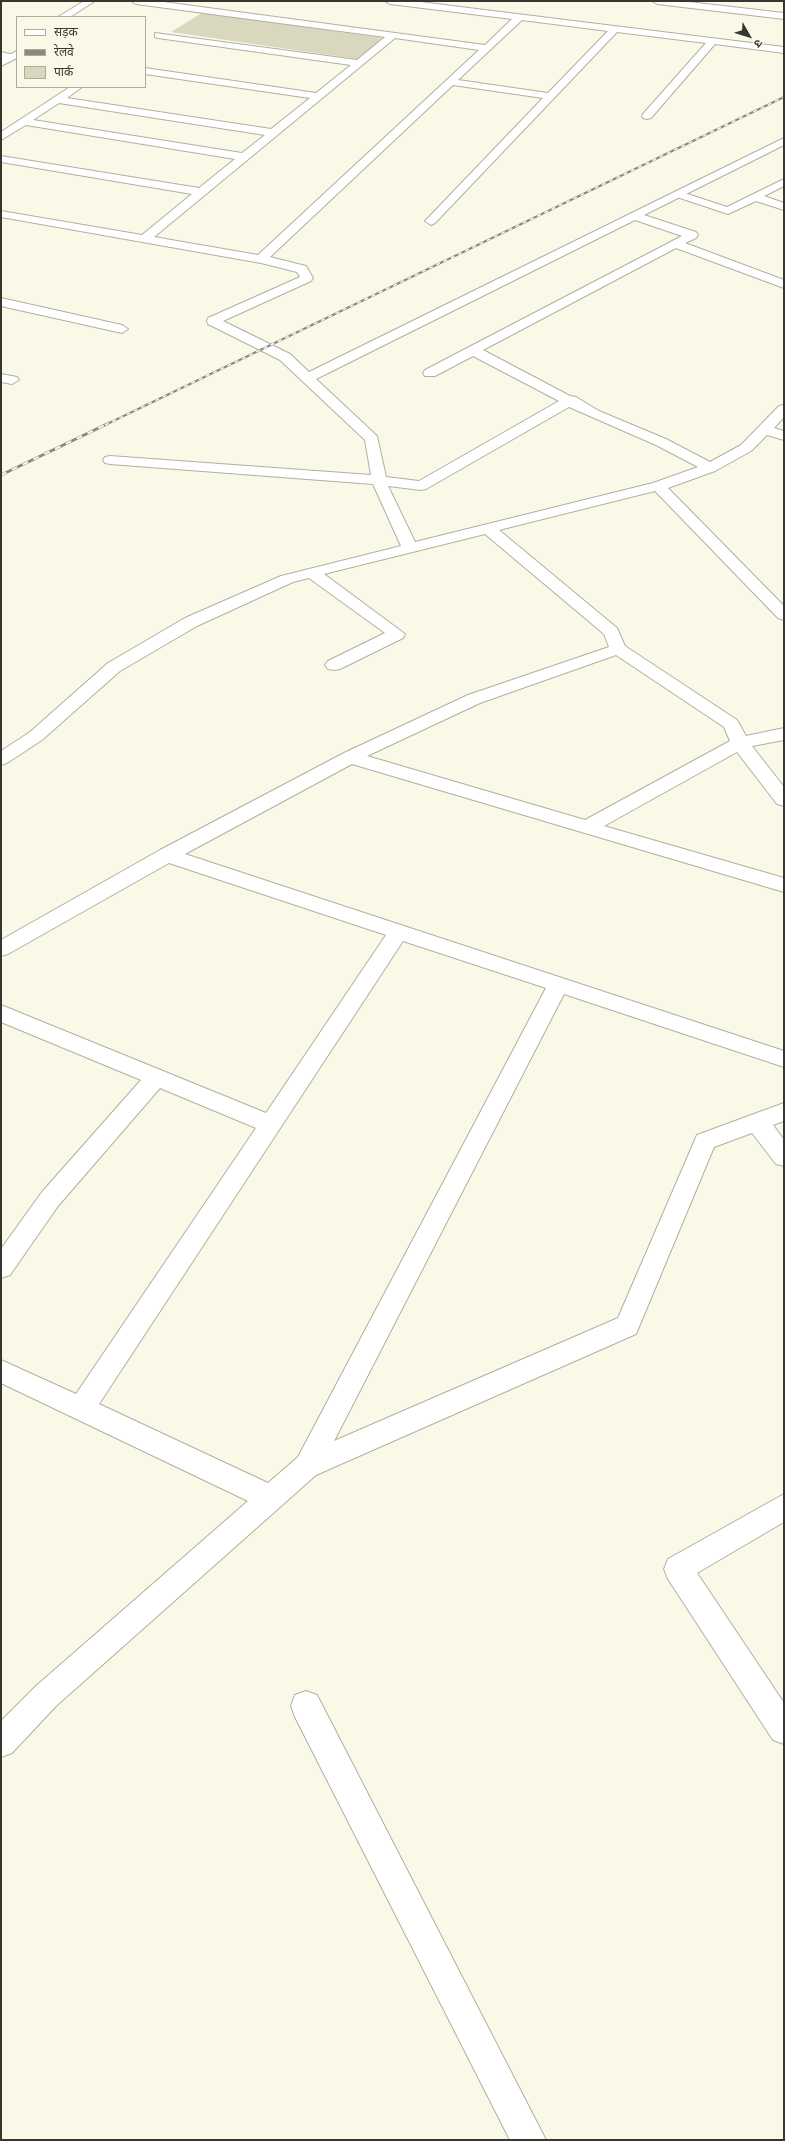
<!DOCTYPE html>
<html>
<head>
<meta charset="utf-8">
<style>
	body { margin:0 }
	#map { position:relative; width:785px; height:2141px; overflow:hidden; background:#faf9e8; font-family:Cabin,"Noto Sans Devanagari",sans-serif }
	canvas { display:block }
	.frame { position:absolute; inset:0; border:2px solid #373730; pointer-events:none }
	.legend { position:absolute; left:16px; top:16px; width:130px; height:72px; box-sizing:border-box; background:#faf9e8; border:1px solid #acab9e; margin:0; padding:5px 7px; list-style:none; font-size:12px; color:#373730 }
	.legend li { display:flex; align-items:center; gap:8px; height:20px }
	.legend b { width:20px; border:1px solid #acab9e }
	.north { position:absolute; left:729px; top:16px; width:40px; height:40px; -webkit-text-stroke:3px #faf9e8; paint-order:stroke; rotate:129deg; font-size:11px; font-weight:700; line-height:16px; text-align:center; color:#373730 }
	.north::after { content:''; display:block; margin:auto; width:14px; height:18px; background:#373730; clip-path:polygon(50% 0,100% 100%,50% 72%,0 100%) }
</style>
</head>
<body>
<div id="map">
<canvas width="785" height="2141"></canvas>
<div class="frame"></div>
<ul class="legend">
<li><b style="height:5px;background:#fff"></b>सड़क</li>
<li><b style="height:5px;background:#89897e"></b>रेलवे</li>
<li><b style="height:11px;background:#d9d7bd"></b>पार्क</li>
</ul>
<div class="north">उ</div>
</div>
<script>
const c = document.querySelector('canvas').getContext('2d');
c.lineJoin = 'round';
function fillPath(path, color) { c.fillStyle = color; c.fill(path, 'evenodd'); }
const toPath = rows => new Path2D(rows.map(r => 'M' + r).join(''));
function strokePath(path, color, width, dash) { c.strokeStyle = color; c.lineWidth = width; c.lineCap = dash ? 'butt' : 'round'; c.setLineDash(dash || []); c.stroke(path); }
fillPath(toPath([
	[202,13,384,38,357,59,171,32]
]), '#d9d7bd');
const lane = toPath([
	[784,179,784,186,764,196,784,203,784,210,756,201,728,214,674,196,673,194,678,191,727,207,784,179]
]);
const street = toPath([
	[131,1,156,1,485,45,512,19,390,4,385,1,412,1,784,47,784,53,715,44,651,118,647,119,643,118,642,116,643,114,706,43,617,32,435,223,431,225,425,221,427,219,543,98,453,85,270,257,306,266,313,278,311,281,223,321,290,354,309,372,784,138,784,145,644,215,696,232,698,235,696,238,685,243,784,280,784,288,676,248,483,350,570,396,576,397,599,411,666,439,710,462,741,445,779,406,784,405,784,417,774,428,784,431,784,440,767,435,751,451,715,471,668,488,784,606,784,620,778,618,655,491,499,530,617,628,625,646,737,720,746,736,784,728,784,740,752,746,784,787,784,806,777,804,737,752,604,826,784,878,784,892,352,764,185,854,784,1051,784,1067,564,994,334,1441,618,1318,697,1135,784,1103,784,1121,773,1125,784,1140,784,1166,776,1164,752,1133,714,1147,636,1334,316,1475,56,1706,12,1753,1,1757,1,1721,36,1686,248,1501,1,1383,1,1360,76,1394,256,1128,160,1088,58,1206,10,1275,1,1278,1,1249,42,1192,141,1080,1,1022,1,1005,266,1113,386,935,169,863,8,954,1,956,1,940,160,850,344,753,468,695,609,647,604,634,485,534,324,574,405,634,403,638,340,669,334,670,328,669,325,665,328,661,385,633,309,578,293,582,197,626,120,671,42,740,7,763,1,765,1,751,30,732,108,663,185,618,281,576,401,546,373,484,110,464,105,463,103,460,105,457,110,456,371,475,365,440,280,360,208,324,207,321,208,318,300,277,297,272,261,263,1,217,1,211,142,235,192,194,1,162,1,156,199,188,235,159,26,125,1,140,1,132,70,87,82,87,67,98,271,129,310,98,145,74,145,68,316,93,351,65,158,38,155,37,155,33,357,60,385,37,136,4,131,1],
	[522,20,608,31,548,93,458,80,522,20],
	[395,38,479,50,258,255,154,237,395,38],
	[59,103,265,135,242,153,33,120,59,103],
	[635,220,682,236,425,370,423,373,425,376,435,376,473,356,559,401,419,481,386,477,377,436,316,379,635,220],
	[569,407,656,445,698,467,653,483,415,542,388,486,421,490,426,489,569,407],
	[616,655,724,727,730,741,585,820,367,756,480,703,616,655],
	[403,941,546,988,298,1457,268,1483,99,1404,403,941],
	[652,1,680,1,784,13,784,19,657,4,652,1],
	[1,52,14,55,16,57,11,60,1,58,1,52],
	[1,298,122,325,128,329,122,333,1,306,1,298],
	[1,374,17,377,19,380,12,384,1,382,1,374],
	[784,1494,784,1522,697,1573,784,1703,784,1744,773,1740,668,1579,664,1569,668,1559,784,1494],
	[306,1691,317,1695,546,2140,510,2140,295,1717,291,1706,295,1695,306,1691]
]);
const secondary = toPath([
	[84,1,95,1,70,17,58,17,84,1],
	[17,51,17,58,1,66,1,59,17,51]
]);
strokePath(lane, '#b1b0a0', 2);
strokePath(street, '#b1b0a0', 2);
strokePath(secondary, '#b1b0a0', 2);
fillPath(lane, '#fff');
fillPath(street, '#fff');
fillPath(secondary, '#fff');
const railFar1 = toPath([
	[105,425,784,97]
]);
const rail = toPath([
	[1,475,107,424]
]);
strokePath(railFar1, '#89897e', 2);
strokePath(rail, '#89897e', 3);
strokePath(railFar1, '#faf9e8', 1.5, [4]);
strokePath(rail, '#faf9e8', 2, [6]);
</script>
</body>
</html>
